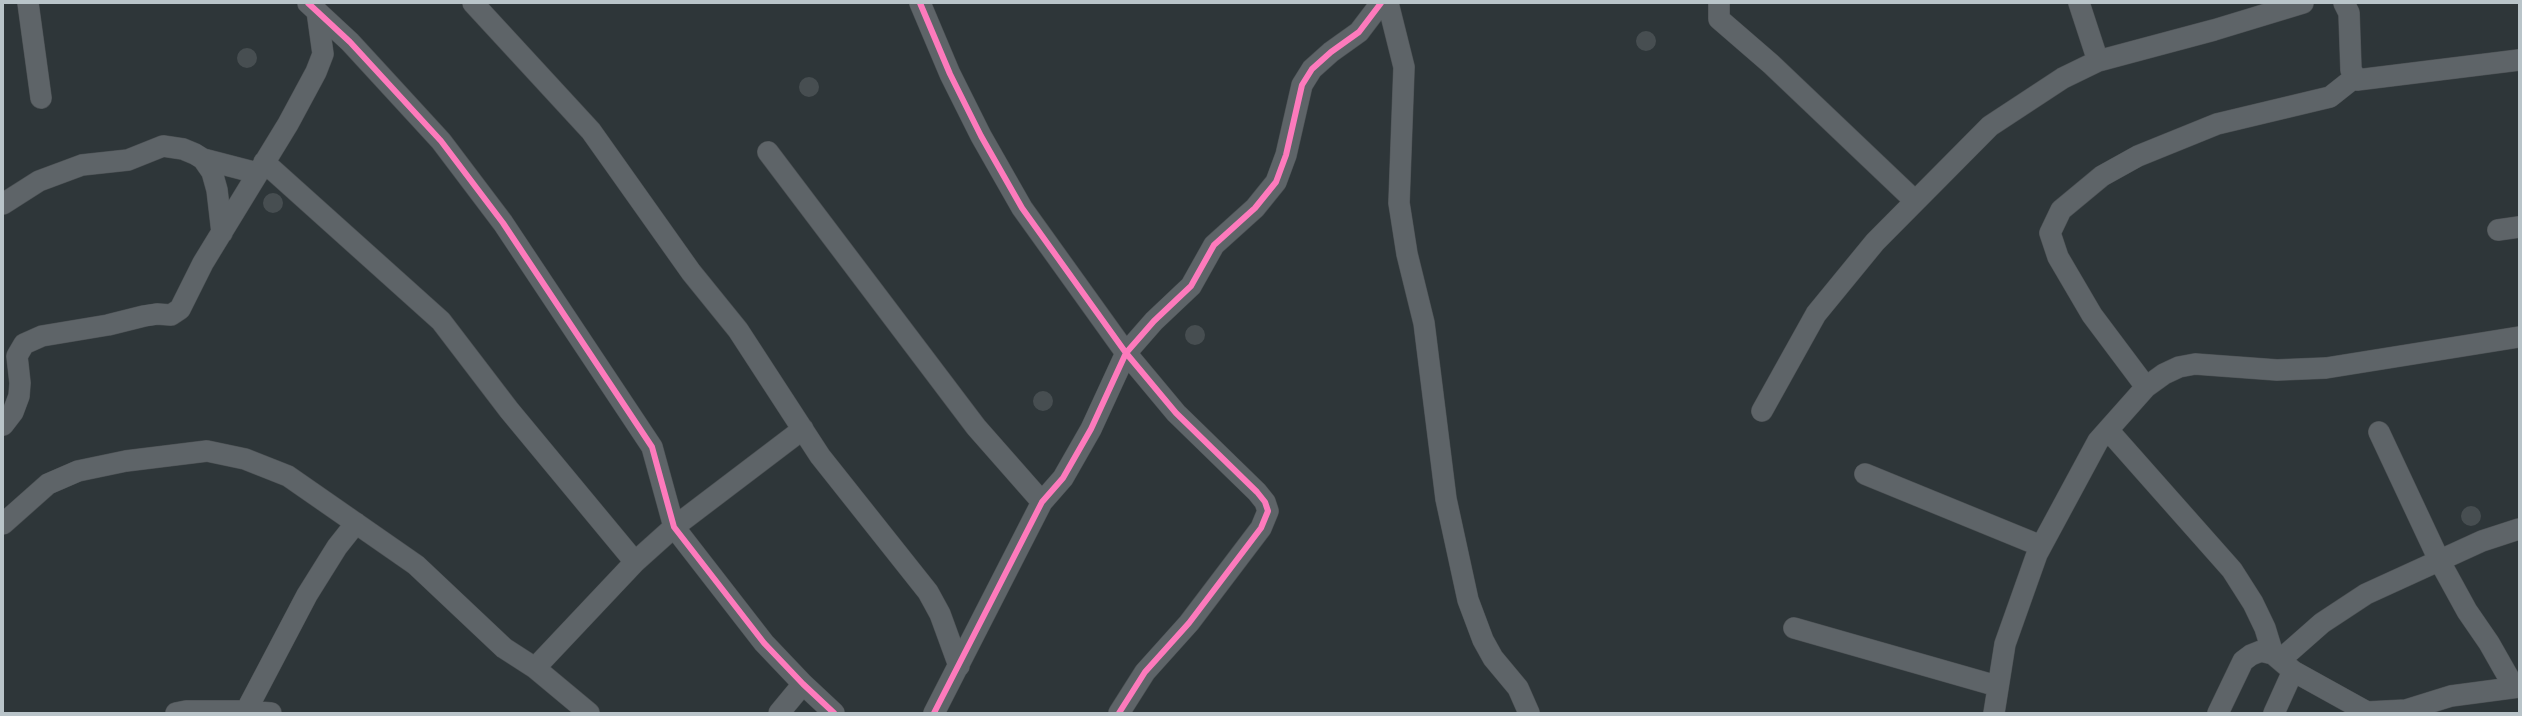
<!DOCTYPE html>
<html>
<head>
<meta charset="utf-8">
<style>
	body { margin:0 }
	#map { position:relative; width:2522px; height:716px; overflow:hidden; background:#2e3639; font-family:Mulish,sans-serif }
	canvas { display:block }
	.frame { position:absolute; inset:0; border:4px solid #b9c4c9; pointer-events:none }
</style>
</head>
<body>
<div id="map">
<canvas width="2522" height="716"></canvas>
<div class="frame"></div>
</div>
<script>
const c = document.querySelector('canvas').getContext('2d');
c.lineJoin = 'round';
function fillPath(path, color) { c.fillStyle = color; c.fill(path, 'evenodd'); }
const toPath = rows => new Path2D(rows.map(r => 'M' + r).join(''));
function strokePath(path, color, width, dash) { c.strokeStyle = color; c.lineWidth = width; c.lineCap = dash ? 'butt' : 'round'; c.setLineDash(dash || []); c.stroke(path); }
fillPath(toPath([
	'1636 41a10 10 0 1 1 20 0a10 10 0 1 1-20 0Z',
	'237 58a10 10 0 1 1 20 0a10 10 0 1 1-20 0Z',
	'799 87a10 10 0 1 1 20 0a10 10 0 1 1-20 0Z',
	'263 203a10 10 0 1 1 20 0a10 10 0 1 1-20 0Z',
	'1185 335a10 10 0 1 1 20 0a10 10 0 1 1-20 0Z',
	'1033 401a10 10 0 1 1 20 0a10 10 0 1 1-20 0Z',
	'2461 516a10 10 0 1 1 20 0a10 10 0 1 1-20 0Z'
]), '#474e51');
const minor = toPath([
	[28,3,41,98],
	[308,3,350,42,441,141,503,223,652,447,674,527,764,643,803,684,834,713],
	[473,3,591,131,691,272,738,330,820,456,928,592,940,614,959,666],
	[920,3,950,74,981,136,1022,208,1126,353,1176,413,1257,492,1265,502,1268,511,1261,528,1189,623,1145,672,1119,713],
	[1388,3,1404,67,1399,203,1407,254,1424,323,1446,499,1468,600,1483,640,1493,658,1518,688,1529,713],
	[1719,3,1719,19,1771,64,1915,201],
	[2079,3,2098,61],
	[2344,3,2349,13,2351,70,2357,80,2519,60],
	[768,152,976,427,1042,502],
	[203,159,257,173],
	[264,162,441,321,509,410,635,562],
	[3,204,39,181,82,165,128,160,163,146,183,149,195,154,203,159,212,172,217,190,222,233],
	[2498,230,2519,227],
	[2146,387,2092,315,2058,257,2050,233,2061,210,2102,176,2138,156,2217,124,2330,97,2354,78],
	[1762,411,1816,314,1875,242,1990,126,2063,78,2098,61,2214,30,2303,3],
	[3,425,13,412,19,396,20,383,17,356,24,344,42,336,108,325,144,316,157,314,171,315,180,309,203,263,288,124,316,72,323,54,317,11],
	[2108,430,2232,570,2253,603,2265,628,2273,654],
	[2379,432,2439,560,2467,611,2489,643,2514,687],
	[1865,474,2041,546],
	[3,524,48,484,78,471,126,461,207,451,245,459,288,476,416,565,504,648,535,668,589,713],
	[1794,628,1997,686],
	[2280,660,2322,623,2366,594,2482,541,2519,529],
	[535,668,635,562,674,527,803,429],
	[246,711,307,595,337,547,356,523],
	[176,713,186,711,246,711,271,713],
	[779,713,803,684],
	[934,713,1042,502,1063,478,1091,429,1126,353,1154,321,1191,286,1214,245,1255,208,1276,182,1286,155,1302,85,1312,69,1331,52,1359,32,1381,3],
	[1994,713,2005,644,2037,554,2098,441,2146,387,2164,374,2179,367,2195,364,2277,370,2326,368,2519,337],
	[2218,713,2243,661,2251,655,2261,651,2273,654,2293,671,2367,712,2406,710,2451,696,2519,687],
	[2274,713,2293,671]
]);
strokePath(minor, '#4c5154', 22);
strokePath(minor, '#5e6468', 21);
strokePath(toPath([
	[308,3,350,42,441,141,503,223,652,447,674,527,764,643,803,684,834,713],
	[920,3,950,74,981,136,1022,208,1126,353,1176,413,1257,492,1265,502,1268,511,1261,528,1189,623,1145,672,1119,713],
	[934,713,1042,502,1063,478,1091,429,1126,353,1154,321,1191,286,1214,245,1255,208,1276,182,1286,155,1302,85,1312,69,1331,52,1359,32,1381,3]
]), '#fd7abc', 6);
</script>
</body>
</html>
